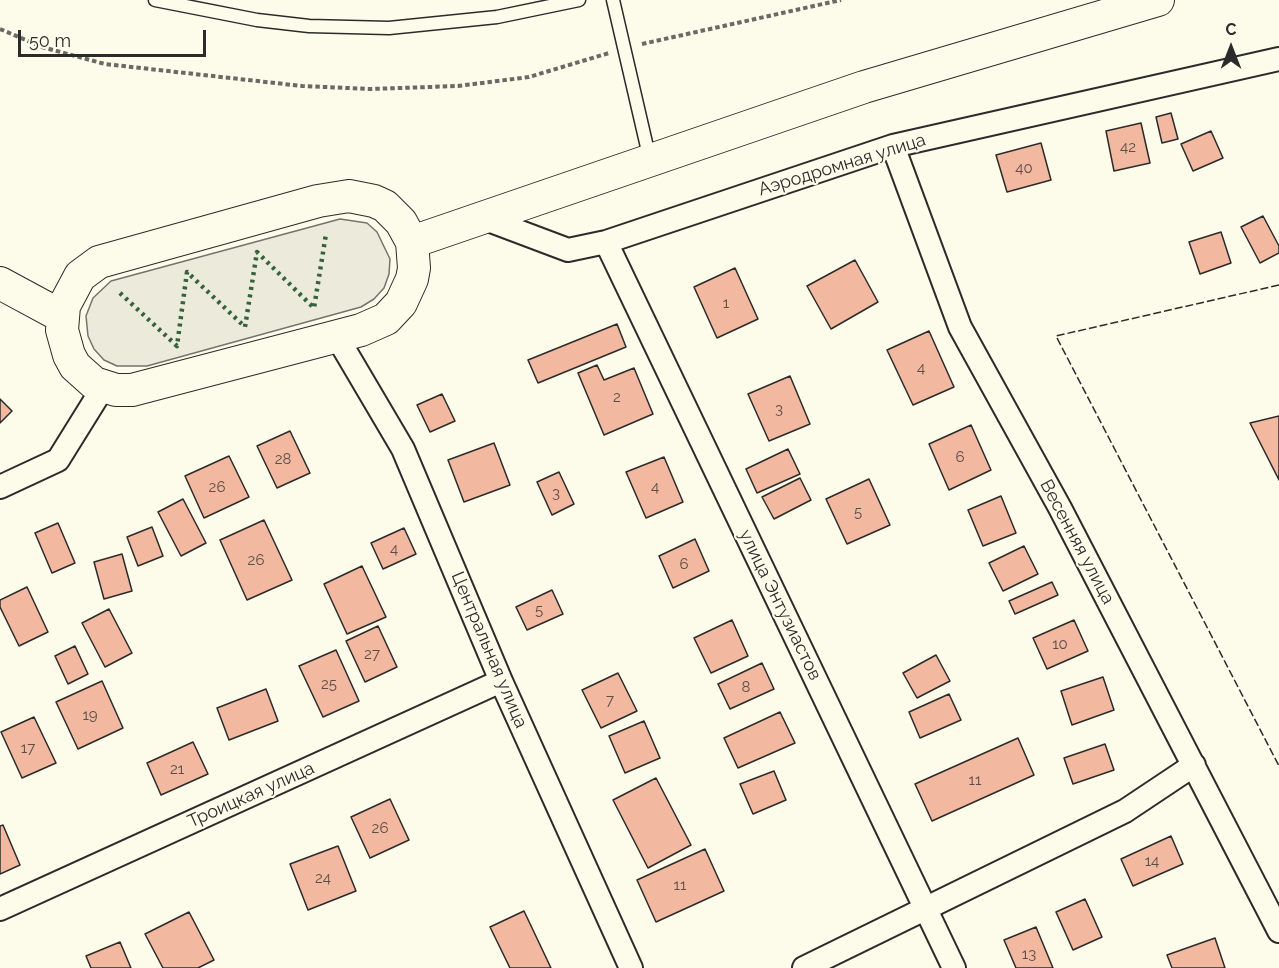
<!DOCTYPE html>
<html>
<head>
<meta charset="utf-8">
<style>
	body { margin:0 }
	#map { position:relative; width:1279px; height:968px; overflow:hidden; background:#fdfbea; font-family:Raleway,sans-serif }
	canvas { display:block }
	.north { position:absolute; left:1201px; top:18px; width:60px; height:60px; -webkit-text-stroke:4px #fdfbea; paint-order:stroke; rotate:0deg; font-size:16px; font-weight:700; line-height:24px; text-align:center; color:#2b2b2b }
	.north::after { content:''; display:block; margin:auto; width:21px; height:27px; background:#2b2b2b; clip-path:polygon(50% 0,100% 100%,50% 72%,0 100%) }
	.scale { position:absolute; left:18px; top:30px; width:188px; height:27px; box-sizing:border-box; border:3px solid #2b2b2b; border-top:0; padding-left:8px; font-size:18px; line-height:21px; white-space:nowrap; color:#2b2b2b; -webkit-text-stroke:4px #fdfbea; paint-order:stroke }
</style>
</head>
<body>
<div id="map">
<canvas width="1279" height="968"></canvas>
<div class="north">С</div>
<div class="scale">50 m</div>
</div>
<script>
const c = document.querySelector('canvas').getContext('2d');
c.lineJoin = 'round';
function fillPath(path, color) { c.fillStyle = color; c.fill(path, 'evenodd'); }
const toPath = rows => new Path2D(rows.map(r => 'M' + r).join(''));
function strokePath(path, color, width, dash) { c.strokeStyle = color; c.lineWidth = width; c.lineCap = dash ? 'butt' : 'round'; c.setLineDash(dash || []); c.stroke(path); }
function write(font, color, halo, rows, align = 'center') {
  c.font = font + ' Raleway,sans-serif'; c.lineWidth = 4.5; c.setLineDash([]); c.textBaseline = 'middle'; c.strokeStyle = halo; c.fillStyle = color; for (const [text, x, y, turn = 0] of rows) {
    c.save(); c.translate(x, y); c.rotate((+turn || 0) * Math.PI / 180); c.textAlign = isNaN(turn) ? turn : align; if (halo) c.strokeText(text, 0, 0); c.fillText(text, 0, 0); c.restore();
  }
}
const green = toPath([
	[340,219,367,223,377,232,390,259,389,274,384,288,374,299,361,307,147,366,117,366,104,360,94,349,88,336,86,316,93,298,111,281,340,219]
]);
fillPath(green, '#ecebdb');
strokePath(green, '#74746e', 1.5);
const building = toPath([
	[1171,113,1178,139,1162,143,1156,117,1171,113],
	[1141,123,1150,163,1114,171,1106,131,1141,123],
	[1211,131,1223,158,1193,171,1181,144,1211,131],
	[1041,143,1051,180,1007,192,996,155,1041,143],
	[1263,216,1279,246,1279,253,1260,263,1241,227,1263,216],
	[1221,232,1231,263,1200,274,1189,242,1221,232],
	[855,260,878,302,831,329,807,286,855,260],
	[735,268,758,319,717,338,694,287,735,268],
	[617,324,626,347,538,383,528,360,617,324],
	[929,331,954,387,913,405,887,350,929,331],
	[597,365,604,380,634,368,653,414,604,435,578,373,597,365],
	[790,376,810,424,769,441,748,394,790,376],
	[442,394,455,421,430,432,417,405,442,394],
	[0,399,12,411,0,423,0,399],
	[1279,416,1279,480,1250,423,1279,416],
	[971,425,991,470,949,490,929,444,971,425],
	[290,431,310,473,277,488,257,446,290,431],
	[494,443,510,485,464,502,448,460,494,443],
	[788,449,800,474,757,493,746,469,788,449],
	[229,456,249,497,204,518,185,476,229,456],
	[664,457,683,502,646,518,626,472,664,457],
	[559,472,574,504,552,515,537,482,559,472],
	[800,478,811,500,774,519,762,497,800,478],
	[869,479,890,525,847,544,826,499,869,479],
	[1001,496,1016,533,983,546,968,510,1001,496],
	[183,499,206,543,181,556,158,512,183,499],
	[264,520,292,580,247,600,220,540,264,520],
	[58,523,75,563,52,573,35,533,58,523],
	[152,527,163,556,138,566,127,537,152,527],
	[404,528,416,554,383,569,371,543,404,528],
	[695,539,709,571,673,588,659,556,695,539],
	[1024,546,1038,574,1003,591,989,563,1024,546],
	[122,554,132,591,104,599,94,562,122,554],
	[362,566,386,617,347,634,324,584,362,566],
	[1052,582,1058,595,1015,614,1009,601,1052,582],
	[27,587,48,632,19,646,0,607,0,600,27,587],
	[552,590,563,614,527,630,516,607,552,590],
	[109,609,132,653,105,667,82,623,109,609],
	[732,620,748,656,711,673,694,638,732,620],
	[1074,620,1088,651,1047,669,1033,638,1074,620],
	[378,626,397,667,365,682,346,641,378,626],
	[75,646,88,674,68,684,55,656,75,646],
	[336,650,359,701,323,717,299,666,336,650],
	[936,655,950,681,917,698,903,673,936,655],
	[762,663,774,689,730,709,718,684,762,663],
	[618,673,637,711,601,728,582,690,618,673],
	[1103,677,1114,710,1072,725,1061,691,1103,677],
	[102,681,123,728,78,749,56,702,102,681],
	[266,689,278,721,229,740,217,708,266,689],
	[949,694,961,720,920,738,909,712,949,694],
	[780,712,795,743,738,768,724,738,780,712],
	[34,717,56,763,22,778,1,732,34,717],
	[644,721,660,758,625,773,609,736,644,721],
	[1018,738,1034,775,932,821,915,784,1018,738],
	[193,742,208,774,161,795,147,763,193,742],
	[1105,744,1114,770,1073,784,1064,758,1105,744],
	[774,771,786,800,753,814,740,784,774,771],
	[656,778,691,845,648,868,613,800,656,778],
	[390,799,409,840,370,858,351,817,390,799],
	[3,825,20,865,0,874,0,826,3,825],
	[1171,836,1183,864,1133,886,1121,859,1171,836],
	[338,846,356,891,308,910,290,864,338,846],
	[705,849,724,891,656,922,637,880,705,849],
	[1085,899,1102,937,1073,950,1056,912,1085,899],
	[524,911,551,968,510,968,490,927,524,911],
	[189,912,214,960,198,968,163,968,145,934,189,912],
	[1036,927,1053,968,1016,968,1004,940,1036,927],
	[1215,938,1225,968,1172,968,1167,955,1215,938],
	[120,942,131,968,91,968,86,956,120,942]
]);
fillPath(building, '#f2b8a0');
strokePath(building, '#2b2b2b', 1.5);
const lane = toPath([
	[155,0,257,20,309,26,389,28,497,17,579,0],
	[613,0,650,160]
]);
const street = toPath([
	[893,146,960,327,1060,508,1279,931],
	[483,218,568,250,606,242,893,146,1279,59],
	[606,242,954,968],
	[337,337,403,449,501,681,631,968],
	[0,487,58,460,104,386],
	[0,909,501,681],
	[804,968,1125,811,1194,765]
]);
const secondary = toPath([
	[349,196,374,201,385,206,401,222,412,242,414,268,412,279,401,303,386,319,361,330,132,390,116,390,94,383,75,366,69,355,62,330,64,306,80,276,99,262,318,201,349,196],
	[412,242,864,87,1158,0],
	[0,283,63,317]
]);
strokePath(lane, '#2b2b2b', 15);
strokePath(street, '#2b2b2b', 26);
strokePath(secondary, '#2b2b2b', 34);
strokePath(toPath([
	[0,29,42,47,105,64,302,86,370,89,458,86,529,77,609,53],
	[642,44,841,0]
]), '#6a6964', 4, [4.5, 3]);
strokePath(lane, '#fdfbea', 12);
strokePath(street, '#fdfbea', 22);
strokePath(secondary, '#fdfbea', 32);
strokePath(toPath([
	[120,293,177,346,187,272,245,327,257,252,314,308,326,234]
]), '#34623c', 4.5, [3, 4.5]);
strokePath(toPath([
	[1279,285,1056,336,1279,766]
]), '#2b2b2b', 1.5, [8, 3]);
write('15px', '#5d4e48', null, [
	["42",1128,147],
	["40",1024,168],
	["1",726,303],
	["4",921,368],
	["2",617,397],
	["3",779,409],
	["6",960,457],
	["28",283,459],
	["26",217,487],
	["4",655,487],
	["3",556,493],
	["5",858,512],
	["4",394,549],
	["26",256,560],
	["6",684,564],
	["5",539,610],
	["10",1060,644],
	["27",372,654],
	["25",329,684],
	["8",746,687],
	["7",610,700],
	["19",90,715],
	["17",28,748],
	["21",177,769],
	["11",975,780],
	["26",380,828],
	["14",1152,861],
	["24",323,878],
	["11",680,885],
	["13",1029,954]
]);
write('18px', '#2b2b2b', '#fdfbea', [
	["Аэродромная улица",842,165,-17],
	["Весенняя улица",1077,542,62],
	["улица Энтузиастов",780,605,64],
	["Центральная улица",489,650,67],
	["Троицкая улица",251,795,-24]
]);
</script>
</body>
</html>
